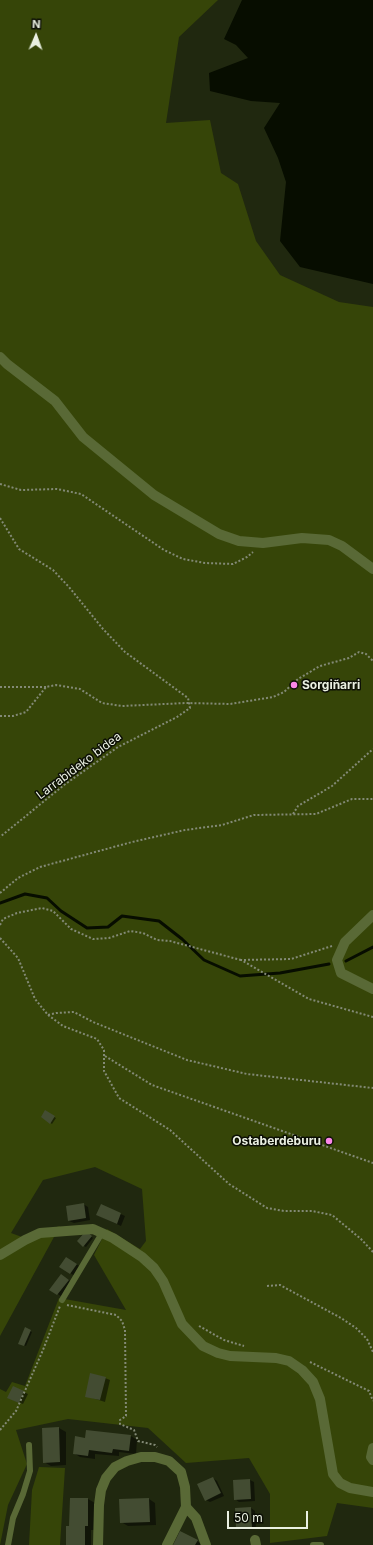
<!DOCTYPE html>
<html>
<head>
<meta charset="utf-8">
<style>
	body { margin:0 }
	#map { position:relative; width:373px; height:1545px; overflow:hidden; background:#20280f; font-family:Inter,sans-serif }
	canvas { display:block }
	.north { position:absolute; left:16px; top:16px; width:40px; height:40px; -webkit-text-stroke:3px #0c0f05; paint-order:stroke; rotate:2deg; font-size:11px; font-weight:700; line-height:16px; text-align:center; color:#eaf0e1 }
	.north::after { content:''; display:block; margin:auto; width:14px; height:18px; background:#eaf0e1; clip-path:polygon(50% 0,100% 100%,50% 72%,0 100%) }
	.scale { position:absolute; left:227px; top:1511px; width:81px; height:18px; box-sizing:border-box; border:2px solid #eaf0e1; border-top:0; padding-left:5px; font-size:12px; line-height:14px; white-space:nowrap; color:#eaf0e1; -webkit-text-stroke:3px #0c0f05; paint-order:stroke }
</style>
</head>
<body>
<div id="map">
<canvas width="373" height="1545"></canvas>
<div class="north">N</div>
<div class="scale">50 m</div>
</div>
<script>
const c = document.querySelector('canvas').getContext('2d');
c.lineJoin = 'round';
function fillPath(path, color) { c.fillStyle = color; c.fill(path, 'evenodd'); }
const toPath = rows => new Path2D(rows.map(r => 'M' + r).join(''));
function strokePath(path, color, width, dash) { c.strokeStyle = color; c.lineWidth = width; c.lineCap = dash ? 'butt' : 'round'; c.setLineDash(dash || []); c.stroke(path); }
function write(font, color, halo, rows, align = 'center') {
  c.font = font + ' Inter,sans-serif'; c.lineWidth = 3; c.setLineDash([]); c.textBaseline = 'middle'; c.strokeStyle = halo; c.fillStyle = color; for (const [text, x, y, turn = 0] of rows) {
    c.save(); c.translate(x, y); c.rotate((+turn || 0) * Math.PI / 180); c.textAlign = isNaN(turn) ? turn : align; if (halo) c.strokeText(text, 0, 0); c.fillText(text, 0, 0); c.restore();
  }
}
fillPath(toPath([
	[0,0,218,0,179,37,166,123,210,120,221,173,238,184,256,241,280,275,339,302,373,307,373,1508,337,1503,327,1536,270,1543,270,1494,249,1458,186,1463,148,1428,68,1419,16,1430,27,1464,8,1505,0,1545,0,1389,6,1392,12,1382,25,1386,59,1298,126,1310,94,1255,107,1229,140,1249,146,1241,142,1189,95,1167,43,1180,11,1233,22,1237,60,1226,0,1336],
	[39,1467,65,1468,60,1545,29,1545,32,1490]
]), '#364508');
fillPath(toPath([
	[242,0,373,0,373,284,300,267,280,241,286,182,278,158,264,128,280,103,251,101,210,91,209,73,248,58,236,45,224,39]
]), '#070d00');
fillPath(toPath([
	[45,1112,56,1118,52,1124,42,1117],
	[83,1204,88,1207,90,1220,74,1223,69,1221],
	[101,1205,125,1216,121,1226,97,1215],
	[88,1234,93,1238,86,1247,84,1246],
	[66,1258,81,1267,75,1276,60,1267],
	[66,1278,73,1283,62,1297,51,1289],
	[30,1331,32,1332,26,1346,21,1344],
	[105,1378,110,1380,105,1402,86,1396],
	[13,1387,28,1394,23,1404,13,1400],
	[59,1428,66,1432,66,1465,51,1466,44,1462,43,1429],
	[131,1436,137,1440,136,1454,119,1452,119,1456,95,1454,95,1459,80,1457,74,1453,86,1439],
	[213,1478,217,1481,224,1496,210,1502,206,1500],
	[250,1480,254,1482,255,1501,239,1502,235,1499],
	[88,1499,95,1503,94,1530,91,1530,91,1545,67,1545],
	[149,1499,155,1503,156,1525,128,1526,121,1522],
	[251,1508,255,1511,256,1529,241,1530,237,1528],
	[180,1533,197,1541,203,1545,174,1545]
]), '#0007');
strokePath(toPath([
	[0,903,25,894,47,898,61,911,87,928,108,927,122,916,159,921,182,939,204,960,240,976,280,973,329,964],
	[346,961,373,947]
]), '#070d00', 3);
fillPath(toPath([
	[45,1110,55,1116,50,1124,41,1117],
	[84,1203,86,1218,68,1221,66,1206],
	[101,1204,121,1213,117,1224,96,1215],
	[86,1231,92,1236,83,1247,77,1241],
	[66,1257,77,1264,70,1274,59,1267],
	[61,1274,69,1280,57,1295,49,1290],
	[25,1327,31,1330,24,1346,18,1344],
	[90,1373,106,1377,100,1400,85,1397],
	[13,1386,24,1391,19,1403,7,1398],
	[59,1427,60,1462,43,1463,42,1428],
	[86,1430,131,1435,129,1451,113,1449,112,1453,89,1450,88,1456,73,1454,75,1436,85,1438],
	[213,1477,221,1493,205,1501,197,1484],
	[250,1479,251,1499,234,1500,233,1480],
	[70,1498,88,1498,88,1526,85,1526,85,1545,66,1545,66,1526,69,1526],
	[149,1498,150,1522,120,1523,119,1499],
	[251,1507,252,1527,236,1528,235,1508],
	[180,1531,198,1540,195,1545,173,1545]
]), '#434c32');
strokePath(toPath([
	[0,484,21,490,57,489,81,494,164,550,183,559,205,563,233,564,247,557,253,552],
	[0,518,19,549,53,570,69,587,103,629,125,652,188,698,190,708,177,717,118,747,64,785,0,837],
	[0,687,46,687],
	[0,716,13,716,26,712,46,687,56,685,80,689,102,703,122,706,186,703,230,704,273,697,284,692,298,679,320,666,349,658,359,652,366,654,373,661],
	[293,814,298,806,332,786,373,749],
	[0,893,18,878,40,867,132,842,185,830,222,825,254,815,316,814,352,799,373,799],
	[0,925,3,919,17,913,42,908,53,911,71,929,93,939,109,938,130,931,143,933,157,940,170,941,241,960],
	[0,938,18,958,35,999,48,1015,56,1013,74,1012,93,1022,187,1060,247,1074,373,1088],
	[332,946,291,959,241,960,309,999,373,1017],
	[48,1015,63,1026,97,1039,104,1050,104,1071,119,1098,170,1130,229,1184,267,1208,284,1211,312,1211,332,1215,361,1239,373,1252],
	[105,1056,152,1085,373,1163],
	[267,1286,280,1285,341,1318,356,1328,367,1339,373,1352],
	[67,1305,116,1315,122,1321,125,1330,126,1416,120,1420,120,1424,134,1430,138,1441,155,1445,157,1447],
	[199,1326,224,1340,244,1346],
	[310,1362,369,1391,373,1401],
	[0,1430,16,1411,43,1350,60,1306]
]), '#838a76', 2, [2, 2]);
strokePath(toPath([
	[62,1300,102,1233],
	[8,1545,13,1518,23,1494,30,1471,29,1445],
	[313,1545,321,1545]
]), '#596936', 6);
strokePath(toPath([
	[0,357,7,364,55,401,83,437,154,495,219,534,239,541,263,543,302,538,329,540,342,546,373,569],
	[373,915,345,942,337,960,341,973,373,989],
	[0,1255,25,1240,40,1233,93,1229,113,1238,142,1257,154,1268,163,1281,182,1324,203,1346,218,1353,230,1356,276,1358,289,1361,302,1370,313,1382,320,1399,333,1474,340,1483,350,1488,373,1492],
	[373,1448,371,1457,373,1460],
	[186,1507,196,1518,206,1545],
	[255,1540,256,1545],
	[98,1545,99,1505,101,1490,106,1478,115,1467,127,1461,141,1457,155,1457,169,1461,181,1472,185,1487,186,1507,167,1545]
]), '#596936', 10);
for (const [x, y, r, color] of [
	[294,685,4,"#fa87e7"],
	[329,1141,4,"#fa87e7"]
]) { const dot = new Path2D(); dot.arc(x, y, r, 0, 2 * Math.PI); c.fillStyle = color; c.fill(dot); strokePath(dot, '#0c0f05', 1.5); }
write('bold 12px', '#eaf0e1', '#0c0f05', [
	["Sorgiñarri",302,685],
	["Ostaberdeburu",321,1141,"right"]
], 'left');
write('12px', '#eaf0e1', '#0c0f05', [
	["Larrabideko bidea",79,766,-37]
]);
</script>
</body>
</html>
